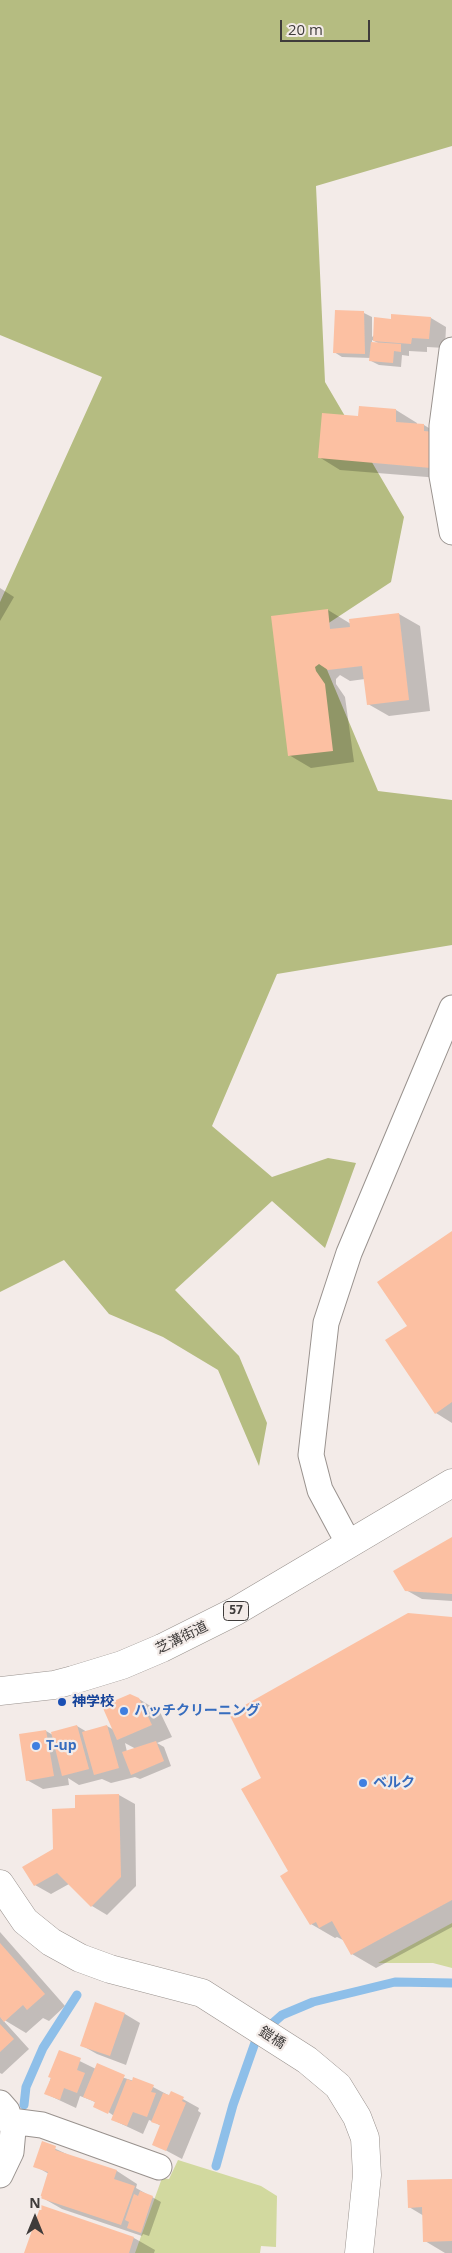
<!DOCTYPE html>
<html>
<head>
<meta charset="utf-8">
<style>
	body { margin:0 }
	#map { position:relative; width:452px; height:2253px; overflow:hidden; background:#f3ebe8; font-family:"Open Sans",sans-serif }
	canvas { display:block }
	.north { position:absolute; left:10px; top:2193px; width:50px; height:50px; -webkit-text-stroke:4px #f3ebe8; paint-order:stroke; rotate:0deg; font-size:14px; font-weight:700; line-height:20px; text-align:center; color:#3f3c3b }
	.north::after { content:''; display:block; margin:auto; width:18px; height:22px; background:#3f3c3b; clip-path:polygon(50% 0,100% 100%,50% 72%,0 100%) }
	.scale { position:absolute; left:280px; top:20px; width:90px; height:22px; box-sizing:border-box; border:2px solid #3f3c3b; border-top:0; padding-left:6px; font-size:15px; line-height:18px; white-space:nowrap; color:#3f3c3b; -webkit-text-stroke:4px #f3ebe8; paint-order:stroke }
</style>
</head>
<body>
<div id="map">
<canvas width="452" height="2253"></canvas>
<div class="north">N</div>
<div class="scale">20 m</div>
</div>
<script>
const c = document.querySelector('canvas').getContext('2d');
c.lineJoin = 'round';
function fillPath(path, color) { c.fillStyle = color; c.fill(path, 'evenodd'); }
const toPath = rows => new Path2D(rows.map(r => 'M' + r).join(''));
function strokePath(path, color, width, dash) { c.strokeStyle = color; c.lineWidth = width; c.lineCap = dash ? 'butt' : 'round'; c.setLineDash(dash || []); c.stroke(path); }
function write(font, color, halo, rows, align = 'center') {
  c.font = font + ' "Open Sans","Noto Sans JP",sans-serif'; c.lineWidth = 4.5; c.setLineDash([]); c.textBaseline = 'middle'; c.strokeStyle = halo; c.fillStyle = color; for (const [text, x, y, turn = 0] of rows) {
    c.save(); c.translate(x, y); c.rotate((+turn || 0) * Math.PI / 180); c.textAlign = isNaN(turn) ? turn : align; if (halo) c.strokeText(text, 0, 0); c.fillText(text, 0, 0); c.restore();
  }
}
fillPath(toPath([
	[452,1923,452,1968,433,1963,378,1963],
	[178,2160,261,2186,277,2196,276,2247,261,2246,260,2253,135,2253,162,2178,169,2179]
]), '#d2d99f');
fillPath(toPath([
	[0,0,452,0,452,146,316,186,325,382,404,517,391,582,312,634,378,791,452,800,452,945,277,974,212,1126,272,1177,328,1158,356,1163,325,1248,272,1201,175,1290,239,1356,267,1423,259,1466,218,1370,163,1337,109,1314,64,1260,0,1292,0,602,102,377,0,335]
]), '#b5bc81');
fillPath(toPath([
	[364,313,372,317,372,337,392,320,431,318,446,327,445,348,427,347,427,352,409,351,409,356,402,355,401,367,379,365,371,361,371,358,342,357,334,352],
	[372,340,380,344,372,344],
	[396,410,417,423,417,425,424,425,445,438,452,479,340,470,319,457,359,418],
	[0,588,14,597,0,621],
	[328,610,351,624,399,614,420,626,430,711,389,716,368,704,365,679,350,681,340,675,336,679,336,684,345,697,354,762,311,768,289,755],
	[452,1233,452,1423,436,1413,409,1326],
	[452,1538,452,1601,422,1599,406,1590],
	[452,1618,452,1927,376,1968,352,1954,345,1941,337,1937,335,1938,311,1924,290,1872,263,1778],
	[139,1699,160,1712,172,1737,157,1743,164,1747,171,1766,140,1779,135,1777,111,1783,102,1779,79,1785,68,1778,69,1785,43,1789,27,1780,46,1731,53,1735,77,1726,87,1732,107,1726,114,1730],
	[125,1743,136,1749,127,1752],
	[119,1795,135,1804,136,1886,107,1915,92,1906,69,1884,51,1894,35,1885,77,1810],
	[0,1932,65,2006,49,2021,43,2018,26,2033,1,2018,29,2049,2,2074,0,2073],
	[95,2004,125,2014,140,2023,126,2065,97,2054,81,2045],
	[59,2051,96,2069,153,2087,170,2096,172,2093,199,2108,198,2111,201,2113,182,2159,154,2144,161,2126,154,2122,149,2120,143,2134,113,2120,114,2116,93,2101,80,2096,76,2108,46,2094],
	[43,2143,71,2156,117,2171,137,2184,136,2188,161,2202,149,2236,143,2234,142,2236,62,2209,41,2197,49,2174,35,2166],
	[452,2181,452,2253,445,2253,425,2241,424,2216,409,2207],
	[42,2207,134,2238,155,2250,154,2253,26,2253]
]), '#0003');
strokePath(toPath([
	[24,2105,26,2087,43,2048,77,1995],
	[216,2166,233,2105,257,2037,282,2015,313,2002,395,1982,452,1983]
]), '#8ebfe9', 9);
fillPath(toPath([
	[335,310,364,311,365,354,333,353],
	[391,314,431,317,429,339,412,338,411,344,373,341,374,317,391,319],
	[371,342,401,344,401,352,394,351,393,363,369,361],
	[359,406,396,409,396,422,424,424,424,431,434,432,431,468,318,458,322,413,358,416],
	[328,609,330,629,350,627,349,619,399,613,409,700,367,705,362,666,328,670,319,664,315,667,316,671,325,684,333,751,288,756,271,616],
	[452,1231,452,1402,435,1414,385,1340,407,1326,377,1282],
	[452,1537,452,1594,405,1591,393,1571],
	[408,1613,452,1617,452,1900,351,1955,332,1921,319,1928,316,1922,310,1925,280,1876,288,1871,241,1789,261,1778,229,1714],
	[130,1694,139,1698,152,1725,117,1740,102,1706],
	[77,1725,89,1769,62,1776,51,1732],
	[107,1725,119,1768,94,1775,82,1732],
	[46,1730,54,1776,26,1781,19,1734],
	[156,1741,164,1761,131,1775,122,1752],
	[119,1794,121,1877,91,1907,57,1873,34,1886,22,1867,53,1849,52,1809,75,1808,75,1795],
	[0,1943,45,1994,27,2010,23,2005,4,2022,0,2017],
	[95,2002,125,2013,110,2056,80,2046],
	[0,2024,14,2039,0,2052],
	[59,2050,81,2058,77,2070,85,2073,77,2093,64,2088,60,2100,44,2094,51,2078,48,2077],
	[97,2063,125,2075,108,2114,93,2107,95,2102,83,2097],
	[133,2077,154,2085,151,2092,156,2093,147,2117,133,2112,127,2126,111,2120,127,2079,132,2081],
	[171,2091,184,2097,182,2101,186,2103,166,2151,152,2145,160,2125,151,2122,163,2093,169,2095],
	[42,2141,56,2146,55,2150,117,2170,114,2179,135,2186,121,2225,40,2198,48,2172,33,2167],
	[452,2179,452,2241,423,2242,422,2207,408,2208,407,2180],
	[140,2191,153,2196,141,2233,127,2228,129,2222,125,2220,134,2194,138,2196],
	[41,2205,134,2237,129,2253,24,2253]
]), '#fcc0a2');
const minor = toPath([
	[452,350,442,426,442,476,452,532],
	[349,1544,320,1490,311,1455,326,1323,349,1253,452,1008],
	[0,2103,7,2111,13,2130,11,2152,0,2175],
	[11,2121,42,2125,159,2167]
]);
const tertiary = toPath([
	[0,1884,25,1921,51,1942,80,1958,110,1969,202,1993,307,2060,338,2086,357,2117,365,2138,367,2175,359,2253]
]);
const primary = toPath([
	[0,1691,54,1685,73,1680,122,1665,162,1648,236,1611,452,1483]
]);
strokePath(minor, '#99928e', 27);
strokePath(tertiary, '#99928e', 29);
strokePath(primary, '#99928e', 29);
strokePath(minor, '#fff', 25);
strokePath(tertiary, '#fff', 28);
strokePath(primary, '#fff', 28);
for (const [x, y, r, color] of [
	[62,1702,5,"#1a4fb4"],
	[124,1711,5,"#3f7fe0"],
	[36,1746,5,"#3f7fe0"],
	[363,1783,5,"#3f7fe0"]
]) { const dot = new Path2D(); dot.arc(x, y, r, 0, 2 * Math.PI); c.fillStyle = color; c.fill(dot); strokePath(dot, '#f3ebe8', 2); }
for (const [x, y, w] of [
	[236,1611,25]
]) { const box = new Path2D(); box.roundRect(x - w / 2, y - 9.5, w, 19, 4); c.fillStyle = '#f3ebe8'; c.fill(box); strokePath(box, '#3f3c3b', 1); }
write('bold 12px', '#3f3c3b', null, [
	["57",236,1611]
]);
write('14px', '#3f3c3b', '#f3ebe8', [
	["芝溝街道",182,1638,-26],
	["鎧橋",272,2038,32]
]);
write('bold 14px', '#164399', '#f3ebe8', [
	["神学校",72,1702]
], 'left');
write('bold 14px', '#366cbe', '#f3ebe8', [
	["ハッチクリーニング",134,1711],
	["T-up",46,1746],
	["ベルク",373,1783]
], 'left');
</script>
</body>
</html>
